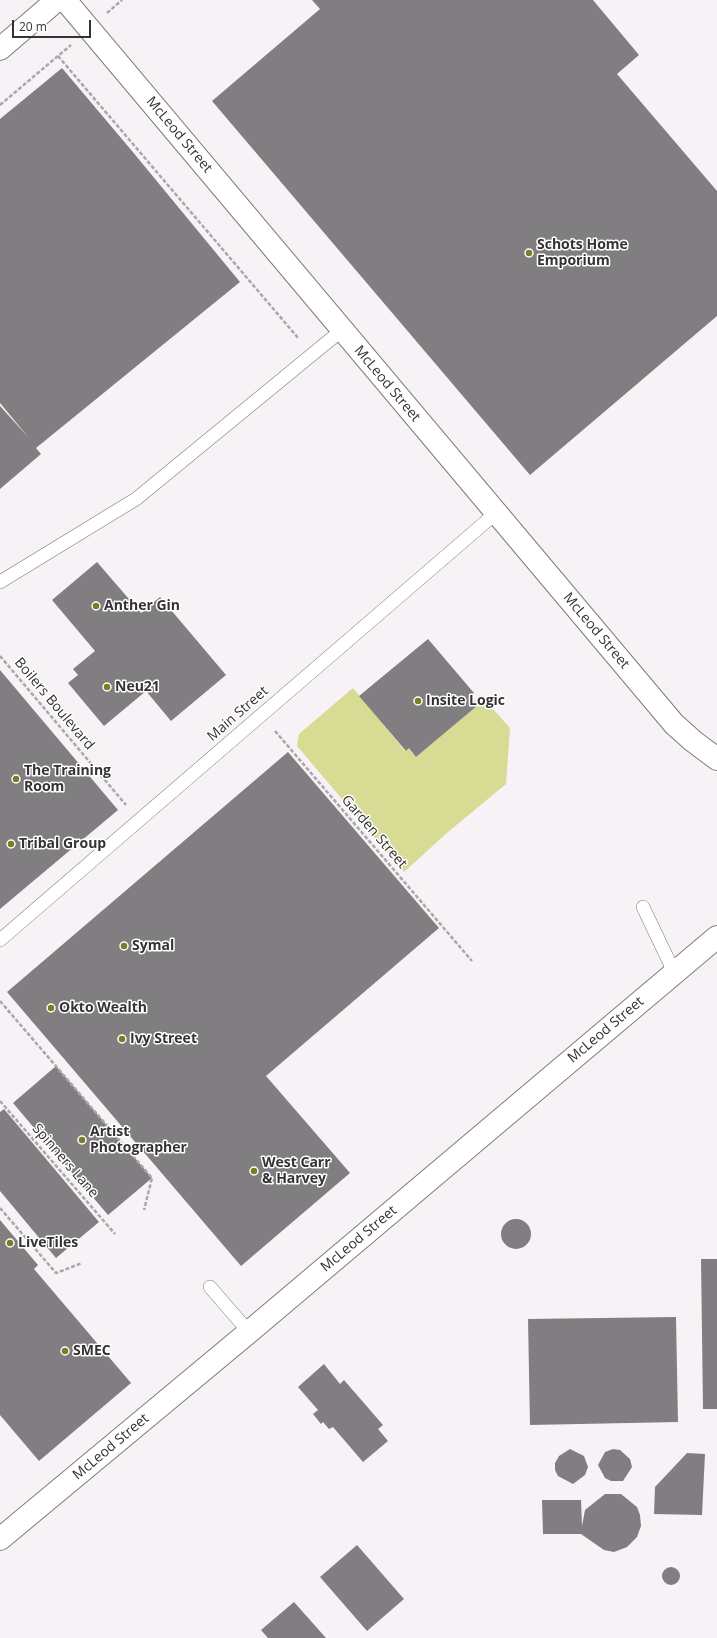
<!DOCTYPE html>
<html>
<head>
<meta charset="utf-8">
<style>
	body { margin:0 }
	#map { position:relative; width:717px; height:1638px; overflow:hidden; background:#f6f2f5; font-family:"Open Sans",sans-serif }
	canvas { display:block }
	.scale { position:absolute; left:12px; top:20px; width:79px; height:18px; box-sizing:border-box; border:2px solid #343234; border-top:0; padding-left:5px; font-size:12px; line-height:14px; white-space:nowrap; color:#343234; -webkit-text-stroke:3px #fff; paint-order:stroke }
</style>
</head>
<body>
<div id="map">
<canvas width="717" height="1638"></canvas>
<div class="scale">20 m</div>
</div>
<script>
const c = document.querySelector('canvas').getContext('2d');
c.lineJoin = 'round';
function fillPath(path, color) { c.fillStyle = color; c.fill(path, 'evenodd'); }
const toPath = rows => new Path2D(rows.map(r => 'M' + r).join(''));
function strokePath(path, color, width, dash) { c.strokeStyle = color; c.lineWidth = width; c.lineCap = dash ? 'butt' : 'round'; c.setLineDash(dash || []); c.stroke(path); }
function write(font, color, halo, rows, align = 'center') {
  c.font = font + ' "Open Sans",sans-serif'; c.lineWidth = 3; c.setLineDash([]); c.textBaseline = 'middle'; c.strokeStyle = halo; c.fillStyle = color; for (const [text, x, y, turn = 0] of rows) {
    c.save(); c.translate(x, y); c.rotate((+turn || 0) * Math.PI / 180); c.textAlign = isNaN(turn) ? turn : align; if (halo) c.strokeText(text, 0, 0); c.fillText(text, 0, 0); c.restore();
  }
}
fillPath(toPath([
	[353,688,405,751,409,748,416,757,484,699,510,728,506,784,448,832,404,872,297,746,299,734]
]), '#d7db93');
fillPath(toPath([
	[312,0,593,0,639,55,617,74,717,191,717,316,530,475,212,101,320,9],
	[62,68,132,151,240,282,36,448,41,454,0,489,0,406,29,438,0,403,0,119],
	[97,562,141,613,160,597,226,675,171,721,146,691,104,726,68,683,78,675,73,669,95,651,52,600],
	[428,639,474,693,470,696,478,705,416,757,409,748,406,751,359,696],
	[0,670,118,810,0,909],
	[288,752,439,928,266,1076,350,1173,241,1266,7,992],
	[56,1066,152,1178,108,1215,13,1103],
	[4,1109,99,1222,56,1258,0,1191,0,1112],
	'501 1234a15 15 0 1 1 30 0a15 15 0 1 1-30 0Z',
	[0,1220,38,1265,34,1269,131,1383,39,1461,0,1415],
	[701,1259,717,1259,717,1409,703,1409],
	[676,1317,678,1422,530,1425,528,1319],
	[324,1364,340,1384,344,1380,383,1425,378,1429,388,1441,363,1462,333,1427,329,1429,323,1422,321,1424,313,1414,318,1410,298,1387],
	[570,1449,584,1456,588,1467,585,1475,573,1484,558,1476,555,1470,555,1463,559,1456],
	[613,1449,620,1450,630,1459,632,1467,623,1481,611,1481,605,1478,598,1465,605,1452],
	[687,1453,705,1454,702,1515,654,1514,655,1487],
	[605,1494,621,1494,637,1507,640,1515,641,1526,637,1537,627,1547,614,1552,604,1550,581,1534,543,1534,542,1500,581,1500,582,1526,585,1510],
	[357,1545,404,1599,367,1631,320,1577],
	'662 1576a9 9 0 1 1 18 0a9 9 0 1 1-18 0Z',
	[294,1602,326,1638,268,1638,261,1630]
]), '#817e81');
const service = toPath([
	[0,582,136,499,342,330],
	[643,907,674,972],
	[0,940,496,513],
	[210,1287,249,1332]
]);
const minor = toPath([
	[65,0,674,724,693,741,717,759],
	[0,1539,249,1332,717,937]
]);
const secondary = toPath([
	[0,49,57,0]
]);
strokePath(service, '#7e7a7e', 14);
strokePath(minor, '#7e7a7e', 24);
strokePath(secondary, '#7e7a7e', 24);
strokePath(toPath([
	[107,13,122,0],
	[58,56,299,339],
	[0,105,71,45],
	[0,656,126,805],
	[275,731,472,961],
	[0,1001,152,1178,144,1210],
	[0,1101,115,1234],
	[0,1208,56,1273,82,1263]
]), '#aaa7aa', 2.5, [4, 2]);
strokePath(service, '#fff', 13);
strokePath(minor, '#fff', 22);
strokePath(secondary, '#fff', 22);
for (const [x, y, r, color] of [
	[529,253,4,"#7b7d26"],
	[96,606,4,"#7b7d26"],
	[107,687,4,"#7b7d26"],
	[418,701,4,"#7b7d26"],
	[16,779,4,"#7b7d26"],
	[11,844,4,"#7b7d26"],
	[124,946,4,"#7b7d26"],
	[51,1008,4,"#7b7d26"],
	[122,1039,4,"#7b7d26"],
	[82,1140,4,"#7b7d26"],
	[254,1171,4,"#7b7d26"],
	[10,1243,4,"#7b7d26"],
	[65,1351,4,"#7b7d26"]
]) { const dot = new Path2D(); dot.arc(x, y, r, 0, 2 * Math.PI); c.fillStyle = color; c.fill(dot); strokePath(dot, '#fff', 1.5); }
write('14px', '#343234', '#fff', [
	["McLeod Street",179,135,50],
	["McLeod Street",387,384,50],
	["McLeod Street",596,631,50],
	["Boilers Boulevard",54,704,50],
	["Main Street",238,714,-41],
	["Garden Street",374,832,49],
	["McLeod Street",606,1030,-40],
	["Spinners Lane",65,1161,49],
	["McLeod Street",359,1239,-40],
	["McLeod Street",111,1447,-40]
]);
write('bold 14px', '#343234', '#fff', [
	["Schots Home",537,245],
	["Emporium",537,261],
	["Anther Gin",104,606],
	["Neu21",115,687],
	["Insite Logic",426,701],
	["The Training",24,771],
	["Room",24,787],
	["Tribal Group",19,844],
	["Symal",132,946],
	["Okto Wealth",59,1008],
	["Ivy Street",130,1039],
	["Artist",90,1132],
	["Photographer",90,1148],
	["West Carr",262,1163],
	["& Harvey",262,1179],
	["LiveTiles",18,1243],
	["SMEC",73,1351]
], 'left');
</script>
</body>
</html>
